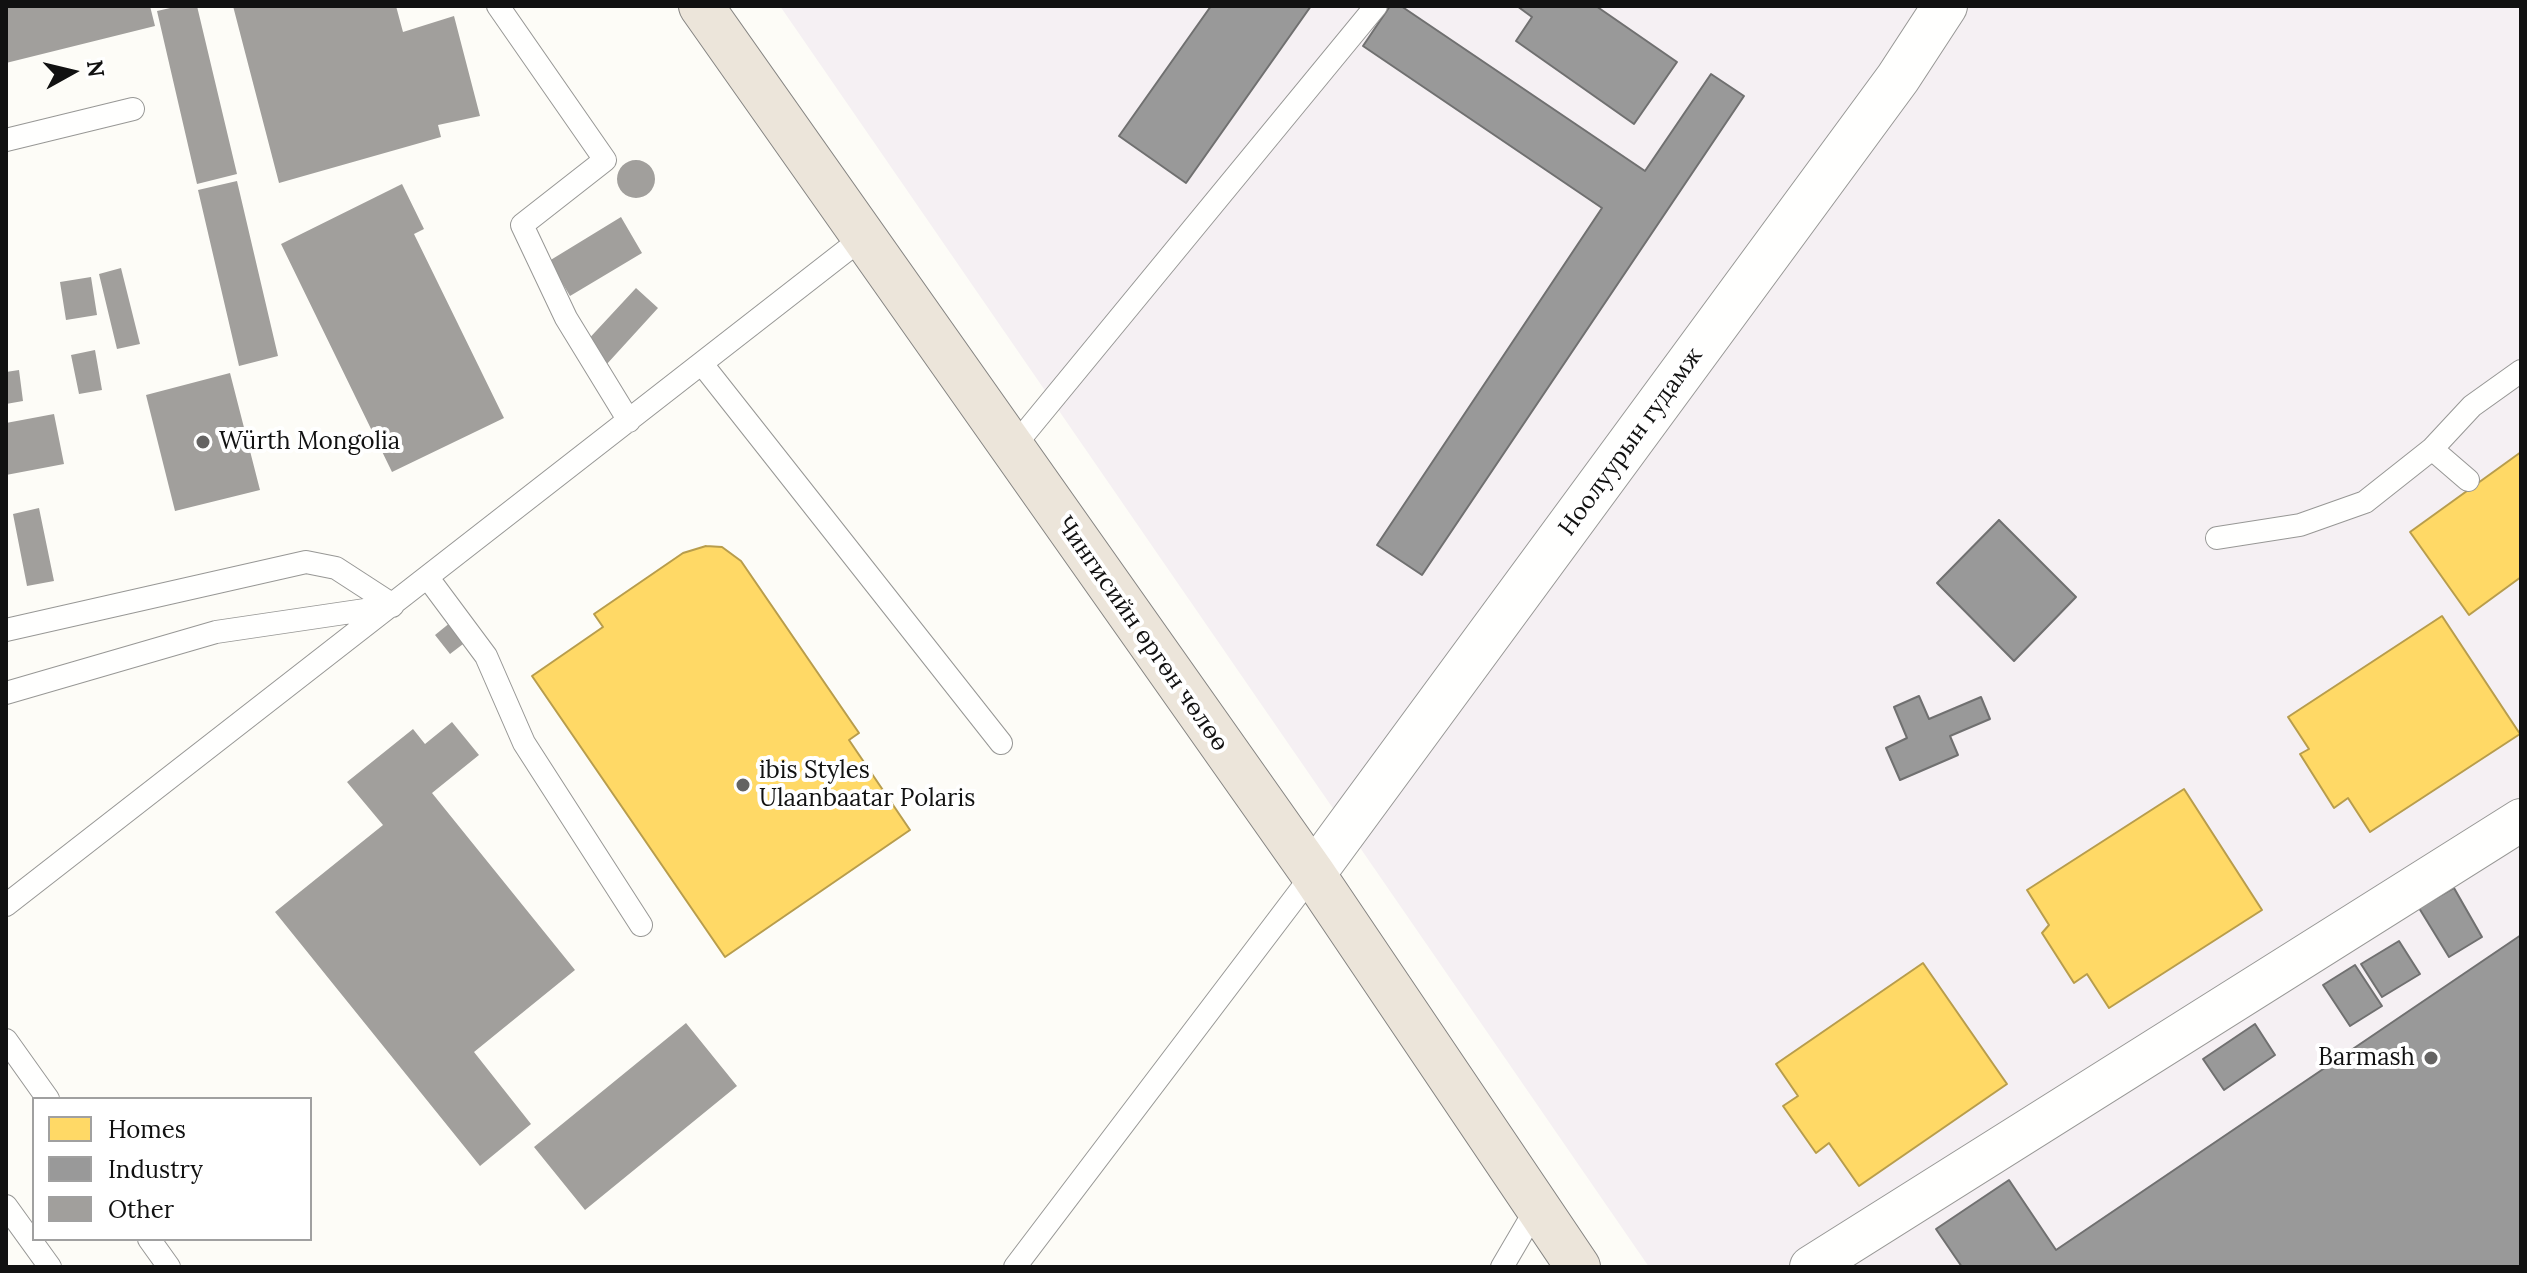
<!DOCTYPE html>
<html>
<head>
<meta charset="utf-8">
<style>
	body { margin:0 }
	#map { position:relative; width:2527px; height:1273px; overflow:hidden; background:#fdfcf7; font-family:Lora,serif }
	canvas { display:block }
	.frame { position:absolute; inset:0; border:8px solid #111; pointer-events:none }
	.legend { position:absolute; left:32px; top:1097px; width:280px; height:144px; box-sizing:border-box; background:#fff; border:2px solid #a0a0a0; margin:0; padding:10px 14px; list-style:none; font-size:24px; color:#111 }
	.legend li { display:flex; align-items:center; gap:16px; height:40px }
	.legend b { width:40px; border:2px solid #a0a0a0 }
	.north { position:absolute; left:32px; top:32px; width:80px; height:80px; -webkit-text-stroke:6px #fff; paint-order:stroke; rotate:82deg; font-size:22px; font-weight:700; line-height:32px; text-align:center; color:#111 }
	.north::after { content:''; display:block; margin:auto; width:28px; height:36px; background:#111; clip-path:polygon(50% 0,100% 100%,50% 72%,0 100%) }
</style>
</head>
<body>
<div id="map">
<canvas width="2527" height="1273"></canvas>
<div class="frame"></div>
<ul class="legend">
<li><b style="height:22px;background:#ffd966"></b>Homes</li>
<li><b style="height:22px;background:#999"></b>Industry</li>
<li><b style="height:22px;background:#a19f9c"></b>Other</li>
</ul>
<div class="north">N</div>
</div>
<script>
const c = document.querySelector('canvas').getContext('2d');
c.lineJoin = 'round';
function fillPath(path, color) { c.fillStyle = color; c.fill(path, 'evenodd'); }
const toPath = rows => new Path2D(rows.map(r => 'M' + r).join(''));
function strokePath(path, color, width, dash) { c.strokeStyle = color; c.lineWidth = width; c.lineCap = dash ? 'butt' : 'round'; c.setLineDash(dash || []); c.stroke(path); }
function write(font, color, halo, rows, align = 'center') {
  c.font = font + ' Lora,serif'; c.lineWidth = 8; c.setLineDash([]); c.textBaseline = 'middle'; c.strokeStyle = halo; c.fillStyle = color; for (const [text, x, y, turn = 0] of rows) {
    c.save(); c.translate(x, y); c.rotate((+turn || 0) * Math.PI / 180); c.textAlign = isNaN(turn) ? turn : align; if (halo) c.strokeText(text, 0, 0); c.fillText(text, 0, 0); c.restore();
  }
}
fillPath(toPath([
	[780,6,2521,6,2521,1267,1649,1267]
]), '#f5f0f3');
const homes = toPath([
	[2521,452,2521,577,2469,615,2410,532,2521,452],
	[706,546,722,547,741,561,859,733,849,740,910,830,725,957,532,676,603,627,594,614,683,553,706,546],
	[2442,616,2520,734,2370,832,2348,798,2334,808,2300,754,2309,749,2288,717,2442,616],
	[2184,789,2262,910,2109,1008,2087,974,2074,983,2042,933,2049,925,2027,890,2184,789],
	[1923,963,2007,1084,1859,1186,1829,1143,1816,1153,1783,1106,1798,1096,1776,1064,1923,963]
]);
fillPath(homes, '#ffd966');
strokePath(homes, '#b89d4c', 2);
const industry = toPath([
	[1211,6,1311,6,1186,183,1119,136,1211,6],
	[1390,6,1401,6,1645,171,1711,74,1744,96,1422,575,1377,545,1602,208,1363,46,1390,6],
	[1517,6,1596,6,1677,62,1634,124,1516,41,1532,17,1517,6],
	[1999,520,2076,597,2014,661,1937,583,1999,520],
	[1919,696,1929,719,1981,697,1990,719,1950,736,1958,755,1900,780,1886,748,1907,738,1894,707,1919,696],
	[2454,888,2482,937,2449,957,2419,908,2454,888],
	[2521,935,2521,1267,1962,1267,1936,1229,2009,1180,2056,1250,2521,935],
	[2399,941,2420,974,2382,997,2361,964,2399,941],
	[2355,965,2382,1006,2350,1026,2323,985,2355,965],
	[2255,1024,2275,1055,2224,1090,2203,1059,2255,1024]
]);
fillPath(industry, '#999');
strokePath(industry, '#707070', 2);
fillPath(toPath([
	[6,6,150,6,155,26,6,63],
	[179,6,197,6,237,174,197,184,157,11],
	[233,6,396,6,403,32,454,16,480,116,438,125,441,137,279,183],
	'617 179a19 19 0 1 1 38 0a19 19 0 1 1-38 0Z',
	[237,181,278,356,239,366,198,190],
	[402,184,424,229,414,234,504,418,392,472,281,244],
	[621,217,642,253,570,296,549,261],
	[121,268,140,344,117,349,99,274],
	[91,277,97,315,66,320,60,282],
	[636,288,658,308,606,365,584,344],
	[95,350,102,390,79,394,71,355],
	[19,370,23,401,6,404,6,372],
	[230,373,260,490,175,511,146,395],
	[54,414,64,464,6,475,6,423],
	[39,508,54,581,27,586,13,514],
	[451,622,467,641,450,654,435,635],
	[452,722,479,755,432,793,575,970,474,1052,531,1124,480,1166,275,912,383,825,347,782,413,729,425,744],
	[686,1023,737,1086,585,1210,534,1147]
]), '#a19f9c');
const service = toPath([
	[498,6,605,160,522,225,566,318,629,421],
	[6,140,133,109],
	[702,364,1001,743],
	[2432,449,2472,406,2521,371],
	[1011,450,1376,6],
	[2217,538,2300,525,2365,502,2432,449,2468,480],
	[428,578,486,656,524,743,641,925],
	[6,630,306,562,336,568,393,605],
	[6,693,216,632,392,606],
	[6,905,861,239],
	[6,1040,48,1099],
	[6,1206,50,1267],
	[149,1239,169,1267],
	[1015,1267,1313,874],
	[1502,1267,1536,1209]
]);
const minor = toPath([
	[1811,1267,2521,820]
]);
const tertiary = toPath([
	[1313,874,1898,78,1945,6]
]);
const trunk = toPath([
	[701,6,1313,874,1578,1267]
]);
strokePath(service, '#979795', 24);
strokePath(minor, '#979795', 44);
strokePath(tertiary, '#979795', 46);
strokePath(trunk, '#858482', 46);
strokePath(service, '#fffffe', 22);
strokePath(minor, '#fffffe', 42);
strokePath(tertiary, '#fffffe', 44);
strokePath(trunk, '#ece5da', 44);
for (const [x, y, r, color] of [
	[203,442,8,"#646362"],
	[743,785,8,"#646362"],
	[2431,1058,8,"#646362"]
]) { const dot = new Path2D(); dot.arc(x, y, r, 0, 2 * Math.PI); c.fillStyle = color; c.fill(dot); strokePath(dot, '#fff', 3); }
write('24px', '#111', '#fff', [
	["Würth Mongolia",219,442],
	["ibis Styles",759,771],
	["Ulaanbaatar Polaris",759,799],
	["Barmash",2415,1058,"right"]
], 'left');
write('24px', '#111', '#fff', [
	["Ноолуурын гудамж",1631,442,-54],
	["Чингисийн өргөн чөлөө",1142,634,55]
]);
</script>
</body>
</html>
